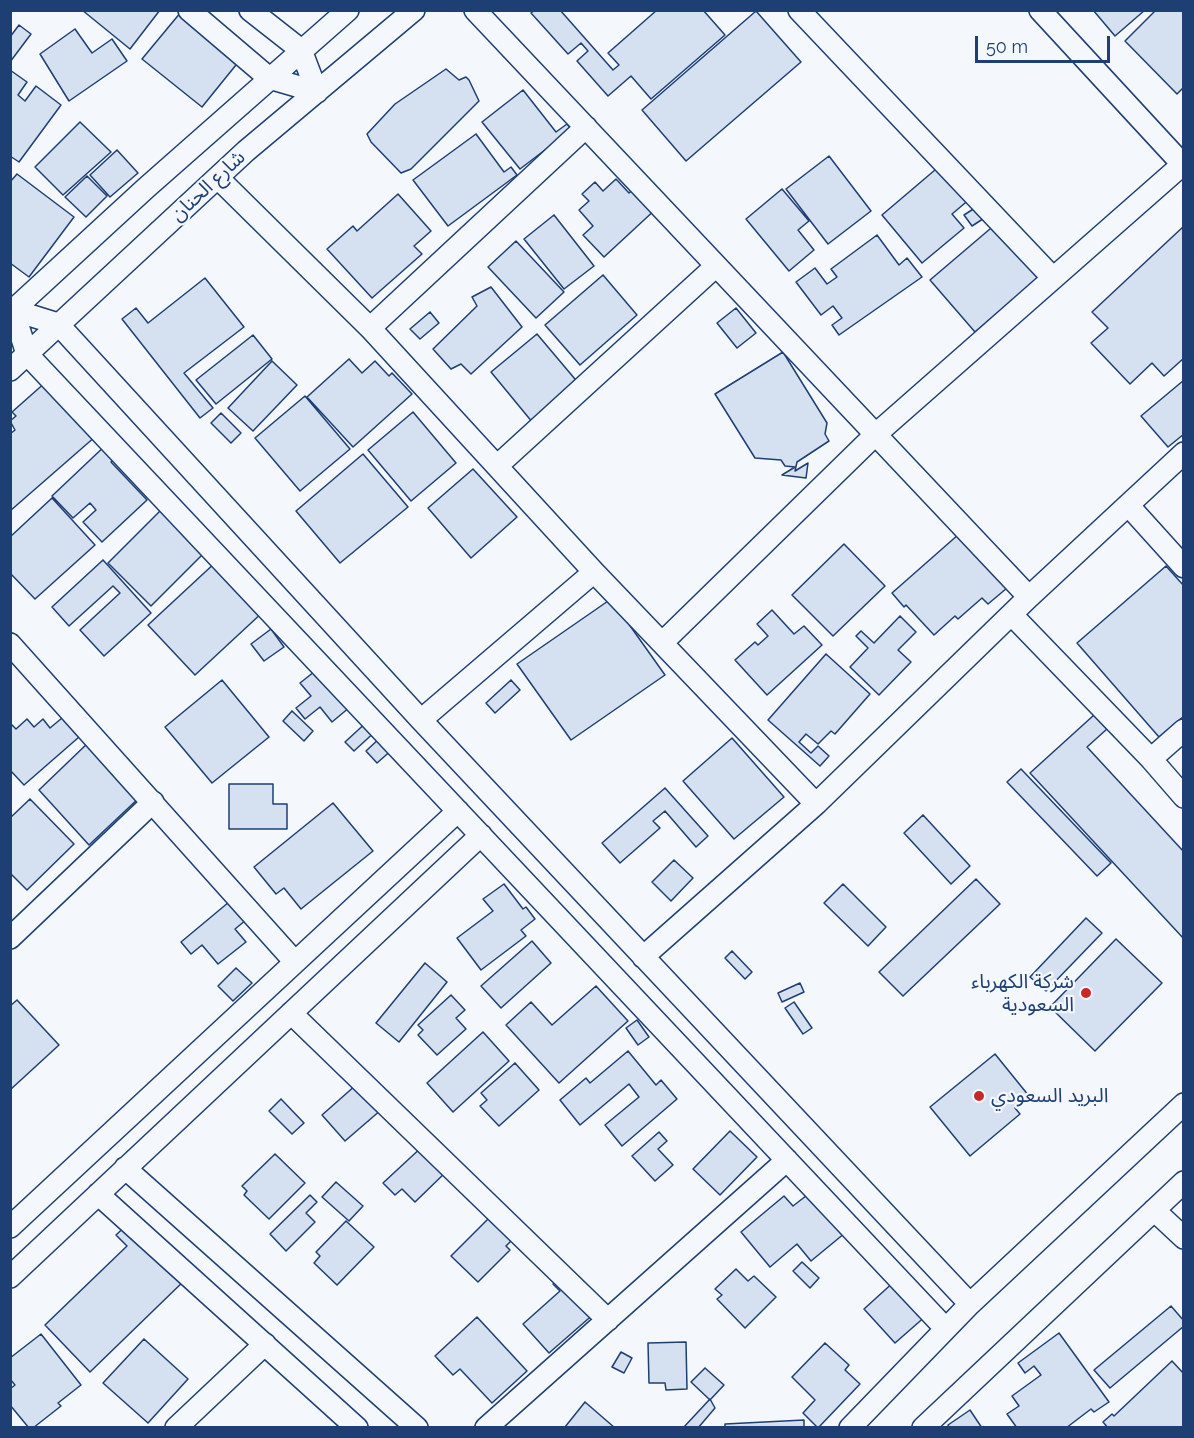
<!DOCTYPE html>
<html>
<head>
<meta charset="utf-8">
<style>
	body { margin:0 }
	#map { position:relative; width:1194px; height:1438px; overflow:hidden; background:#f4f7fb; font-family:Raleway,sans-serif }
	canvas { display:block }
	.frame { position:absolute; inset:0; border:12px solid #1d3f73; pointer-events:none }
	.scale { position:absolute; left:975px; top:36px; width:135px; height:27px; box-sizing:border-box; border:3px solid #1d3f73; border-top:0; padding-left:8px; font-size:18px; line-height:21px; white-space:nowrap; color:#1d3f73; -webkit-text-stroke:4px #f4f7fb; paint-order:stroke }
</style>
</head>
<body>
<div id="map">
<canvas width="1194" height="1438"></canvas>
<div class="frame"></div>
<div class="scale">50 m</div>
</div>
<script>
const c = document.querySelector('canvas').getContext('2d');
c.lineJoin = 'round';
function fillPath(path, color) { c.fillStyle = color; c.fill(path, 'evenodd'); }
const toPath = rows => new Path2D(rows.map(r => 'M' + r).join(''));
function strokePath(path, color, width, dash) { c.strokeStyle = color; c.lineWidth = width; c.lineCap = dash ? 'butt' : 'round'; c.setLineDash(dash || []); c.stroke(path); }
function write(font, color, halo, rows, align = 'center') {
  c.font = font + ' Raleway,"Noto Sans Arabic",sans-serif'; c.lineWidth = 4.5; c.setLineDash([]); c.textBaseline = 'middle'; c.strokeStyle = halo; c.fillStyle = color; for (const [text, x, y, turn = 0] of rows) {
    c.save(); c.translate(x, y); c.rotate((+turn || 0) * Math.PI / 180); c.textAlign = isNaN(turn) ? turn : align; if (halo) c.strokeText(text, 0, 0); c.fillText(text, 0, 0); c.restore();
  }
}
const building = toPath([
	[82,10,160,10,130,49,82,10],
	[535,10,560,10,613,70,619,65,608,53,657,10,703,10,725,35,651,99,631,76,608,96,577,61,588,51,581,43,568,54,531,13,535,10],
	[1093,10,1145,10,1115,36,1093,10],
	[1156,10,1184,10,1184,87,1177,94,1125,41,1156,10],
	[756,11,801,62,686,161,642,110,756,11],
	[181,12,240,60,202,107,142,59,181,12],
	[19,25,31,34,10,62,10,37,19,25],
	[75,29,92,53,112,39,127,61,69,101,40,54,75,29],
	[446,69,459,80,466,77,469,80,479,101,411,169,401,173,371,142,367,134,395,104,446,69],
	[10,70,27,82,18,95,25,101,36,86,61,105,19,162,10,156,10,70],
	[523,90,556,132,567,124,574,132,558,140,520,169,482,122,523,90],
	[80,122,111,152,63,195,35,167,80,122],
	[476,134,504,172,511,167,517,175,448,226,413,180,476,134],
	[117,150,138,173,110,197,90,175,117,150],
	[829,156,871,211,828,244,786,189,829,156],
	[942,164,971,198,952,214,964,228,922,263,882,215,942,164],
	[17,174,74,217,29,277,10,263,10,182,17,174],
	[87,176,107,196,86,217,65,197,87,176],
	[616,179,629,193,637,186,657,208,604,257,583,235,593,226,579,210,589,201,582,194,595,182,603,191,616,179],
	[782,189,809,221,798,230,814,250,789,271,746,219,782,189],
	[398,194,431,231,414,246,422,254,372,298,327,249,353,226,357,231,398,194],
	[981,204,989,215,972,226,964,215,981,204],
	[554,215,594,266,564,289,524,239,554,215],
	[997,223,1042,275,975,332,930,280,997,223],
	[1184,226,1184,358,1164,376,1152,363,1130,384,1091,343,1108,328,1092,312,1184,226],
	[877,235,899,265,907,258,922,277,839,335,832,325,842,318,833,306,821,315,796,282,815,268,827,284,837,277,831,269,877,235],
	[516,241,564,292,536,318,488,267,516,241],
	[603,275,637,315,580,365,545,325,603,275],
	[205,278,244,327,184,373,213,408,200,418,122,319,136,308,148,323,205,278],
	[491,287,522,327,471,374,461,364,451,369,433,349,477,306,472,297,491,287],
	[736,308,756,333,737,348,717,323,736,308],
	[430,312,439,323,420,339,410,329,430,312],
	[537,334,580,385,533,423,491,372,537,334],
	[253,335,272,359,216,404,196,380,253,335],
	[783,352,827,423,825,434,829,441,797,462,795,471,808,463,806,478,782,475,795,467,785,466,781,460,755,458,715,394,783,352],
	[349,359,362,373,375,361,389,376,392,373,412,394,353,447,307,397,349,359],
	[272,361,297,385,253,431,228,408,272,361],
	[1184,380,1184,434,1168,447,1141,416,1184,380],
	[47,381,96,436,10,511,10,434,15,430,10,421,16,416,12,412,47,381],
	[305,396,350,449,300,491,255,438,305,396],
	[413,412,456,463,411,501,368,450,413,412],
	[221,413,241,433,231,443,211,423,221,413],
	[108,443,119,455,111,462,147,500,102,542,83,522,96,510,90,503,73,518,52,496,108,443],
	[363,454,408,507,340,563,296,511,363,454],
	[473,469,517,517,471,558,428,508,473,469],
	[52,498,95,545,35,599,10,573,10,537,52,498],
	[165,506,208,549,151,606,108,563,165,506],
	[959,534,1007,588,988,604,982,598,958,619,955,616,934,635,906,605,904,607,892,593,959,534],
	[844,544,885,586,833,636,792,595,844,544],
	[103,560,151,613,104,656,80,630,120,593,113,586,69,626,52,607,103,560],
	[217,561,264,611,195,675,148,625,217,561],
	[1166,566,1184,586,1184,716,1159,737,1077,643,1166,566],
	[611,599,665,675,571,740,517,664,611,599],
	[772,610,794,634,804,626,822,645,767,695,735,660,755,642,758,645,768,636,757,624,772,610],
	[900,616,916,632,898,650,911,662,879,695,850,667,868,648,856,636,861,631,874,643,900,616],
	[271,629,284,647,264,661,251,644,271,629],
	[826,654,870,694,835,734,831,731,818,744,806,734,799,742,811,753,818,746,829,756,820,766,768,720,826,654],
	[319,668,350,707,332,722,320,707,305,719,296,708,311,696,300,683,319,668],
	[222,680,269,737,212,783,165,727,222,680],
	[511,680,520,690,495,713,486,703,511,680],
	[292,711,313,731,304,741,283,721,292,711],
	[1094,715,1107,729,1087,747,1184,852,1184,939,1030,773,1094,715],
	[62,718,79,737,24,785,10,770,10,723,16,729,27,719,34,727,43,719,50,728,62,718],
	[369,720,378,729,354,751,345,742,369,720],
	[382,736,394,748,377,763,366,751,382,736],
	[732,738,784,797,734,839,683,781,732,738],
	[90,741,141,796,89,845,39,790,90,741],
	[1021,769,1111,863,1097,876,1007,782,1021,769],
	[229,784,273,784,273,804,287,804,287,829,229,829,229,784],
	[665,788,708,836,696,847,665,811,653,821,660,828,620,863,602,843,665,788],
	[30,799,74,844,27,890,10,873,10,818,30,799],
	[333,803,373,851,301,909,284,888,276,894,254,867,333,803],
	[923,815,970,866,951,884,904,833,923,815],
	[674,860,693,878,671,901,652,882,674,860],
	[976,879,1000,904,903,996,879,972,976,879],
	[504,884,523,909,526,907,535,919,521,930,526,936,481,970,457,938,493,911,483,899,504,884],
	[843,884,886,927,868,946,824,903,843,884],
	[235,897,251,916,235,929,246,942,218,964,202,945,191,954,181,942,235,897],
	[1086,918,1102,933,1046,991,1030,977,1086,918],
	[1116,939,1162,983,1095,1051,1050,1007,1116,939],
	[532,941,551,963,501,1008,481,986,532,941],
	[732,951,752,972,745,979,725,958,732,951],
	[425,963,447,982,399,1042,376,1023,425,963],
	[236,968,252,983,233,1001,218,986,236,968],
	[800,983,804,992,782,1002,778,993,800,983],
	[596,986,628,1021,559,1083,506,1025,531,1002,552,1025,596,986],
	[451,995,465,1010,456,1018,466,1029,437,1055,418,1035,423,1030,418,1025,451,995],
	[17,1000,59,1045,10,1090,10,1006,17,1000],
	[794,1002,812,1028,803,1034,785,1008,794,1002],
	[637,1020,649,1037,638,1045,626,1028,637,1020],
	[483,1032,509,1061,453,1112,427,1083,483,1032],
	[628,1051,656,1085,661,1080,677,1099,622,1146,605,1125,639,1097,629,1084,580,1125,560,1100,586,1078,590,1083,628,1051],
	[995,1054,1029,1096,1015,1108,1020,1114,970,1156,930,1107,995,1054],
	[515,1063,539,1090,499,1126,480,1106,487,1100,481,1093,515,1063],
	[365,1077,389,1103,345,1141,322,1115,365,1077],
	[281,1099,304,1123,292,1134,269,1111,281,1099],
	[730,1131,757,1157,720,1195,693,1169,730,1131],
	[659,1132,667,1141,658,1149,673,1165,655,1181,632,1156,659,1132],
	[424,1145,448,1170,415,1202,402,1189,395,1195,383,1183,424,1145],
	[275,1154,305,1183,269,1219,244,1195,247,1191,242,1186,275,1154],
	[336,1182,363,1206,349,1221,322,1197,336,1182],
	[811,1192,845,1233,811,1261,797,1244,770,1267,741,1232,784,1196,793,1206,811,1192],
	[310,1195,317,1202,306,1213,315,1222,286,1251,270,1234,310,1195],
	[491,1216,514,1238,506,1246,510,1250,478,1282,451,1256,491,1216],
	[132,1220,188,1277,90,1372,45,1325,127,1246,116,1235,132,1220],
	[346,1221,374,1247,337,1285,314,1263,320,1256,316,1252,346,1221],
	[802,1262,819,1278,810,1288,793,1271,802,1262],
	[736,1269,748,1281,754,1276,776,1297,745,1328,717,1299,722,1295,715,1289,736,1269],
	[563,1275,596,1312,549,1353,523,1324,560,1291,553,1284,563,1275],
	[896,1280,927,1315,895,1343,864,1309,896,1280],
	[1171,1306,1184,1321,1184,1326,1110,1388,1094,1370,1171,1306],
	[477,1317,527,1371,492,1403,460,1369,453,1375,435,1356,477,1317],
	[1059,1333,1109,1402,1094,1412,1091,1409,1066,1428,1017,1428,1007,1414,1019,1406,1012,1396,1041,1375,1034,1366,1025,1373,1018,1363,1059,1333],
	[41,1334,81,1385,58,1403,61,1406,33,1428,29,1428,10,1405,10,1389,15,1385,10,1379,10,1358,41,1334],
	[144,1339,188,1379,148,1423,103,1383,144,1339],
	[686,1342,687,1389,666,1390,665,1383,649,1383,648,1343,686,1342],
	[825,1343,849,1365,845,1370,860,1384,818,1428,803,1413,815,1400,792,1377,825,1343],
	[621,1352,632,1358,624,1373,612,1367,621,1352],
	[1172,1361,1184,1374,1184,1428,1108,1428,1103,1422,1112,1414,1114,1416,1172,1361],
	[705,1368,724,1385,710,1400,691,1382,705,1368],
	[710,1399,715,1408,698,1428,683,1428,710,1399],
	[585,1402,615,1428,565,1427,585,1402],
	[970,1410,982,1428,950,1428,948,1425,970,1410],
	[804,1420,804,1428,725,1428,725,1424,804,1420]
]);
fillPath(building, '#d5e0f0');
strokePath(building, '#1d3f73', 1.5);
const minor = toPath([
	[189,10,269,78,317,92],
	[250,10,301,50,317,92],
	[475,10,1029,597],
	[799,10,1053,278],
	[1040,10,1184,166],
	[218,178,370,328,594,572,816,804],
	[13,310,58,324,421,720,970,1304],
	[13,310,27,354,945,1328],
	[10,313,146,188,348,10],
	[370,328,586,127],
	[10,370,246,151,414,10],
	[497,466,716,266],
	[1128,505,1184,567],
	[1013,616,1151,759,1184,797],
	[664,641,875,435,1182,165],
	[10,644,295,962],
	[421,720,594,572],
	[1151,759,1184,730],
	[10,938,153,802],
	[643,957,816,804,1029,597,1184,453],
	[291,1013,608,1320],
	[125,1168,417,1428],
	[98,1194,357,1428],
	[1154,1210,1184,1238],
	[10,1227,458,811],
	[10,1277,481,835],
	[176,1428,265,1344],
	[486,1428,787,1160],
	[850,1428,970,1304,1184,1104],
	[923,1428,1184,1182]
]);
strokePath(minor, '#1d3f73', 24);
strokePath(minor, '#f4f7fb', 21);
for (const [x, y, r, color] of [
	[1086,993,6,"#c62828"],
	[979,1096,6,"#c62828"]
]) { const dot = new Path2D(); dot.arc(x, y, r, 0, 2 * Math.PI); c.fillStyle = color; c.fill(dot); strokePath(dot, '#f4f7fb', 2); }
write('20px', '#1d3f73', '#f4f7fb', [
	["شارع الحنان",208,186,-43]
]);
write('20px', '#1d3f73', '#f4f7fb', [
	["شركة الكهرباء",1074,982],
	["السعودية",1074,1005],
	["البريد السعودي",991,1096,"left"]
], 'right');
</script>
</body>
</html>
